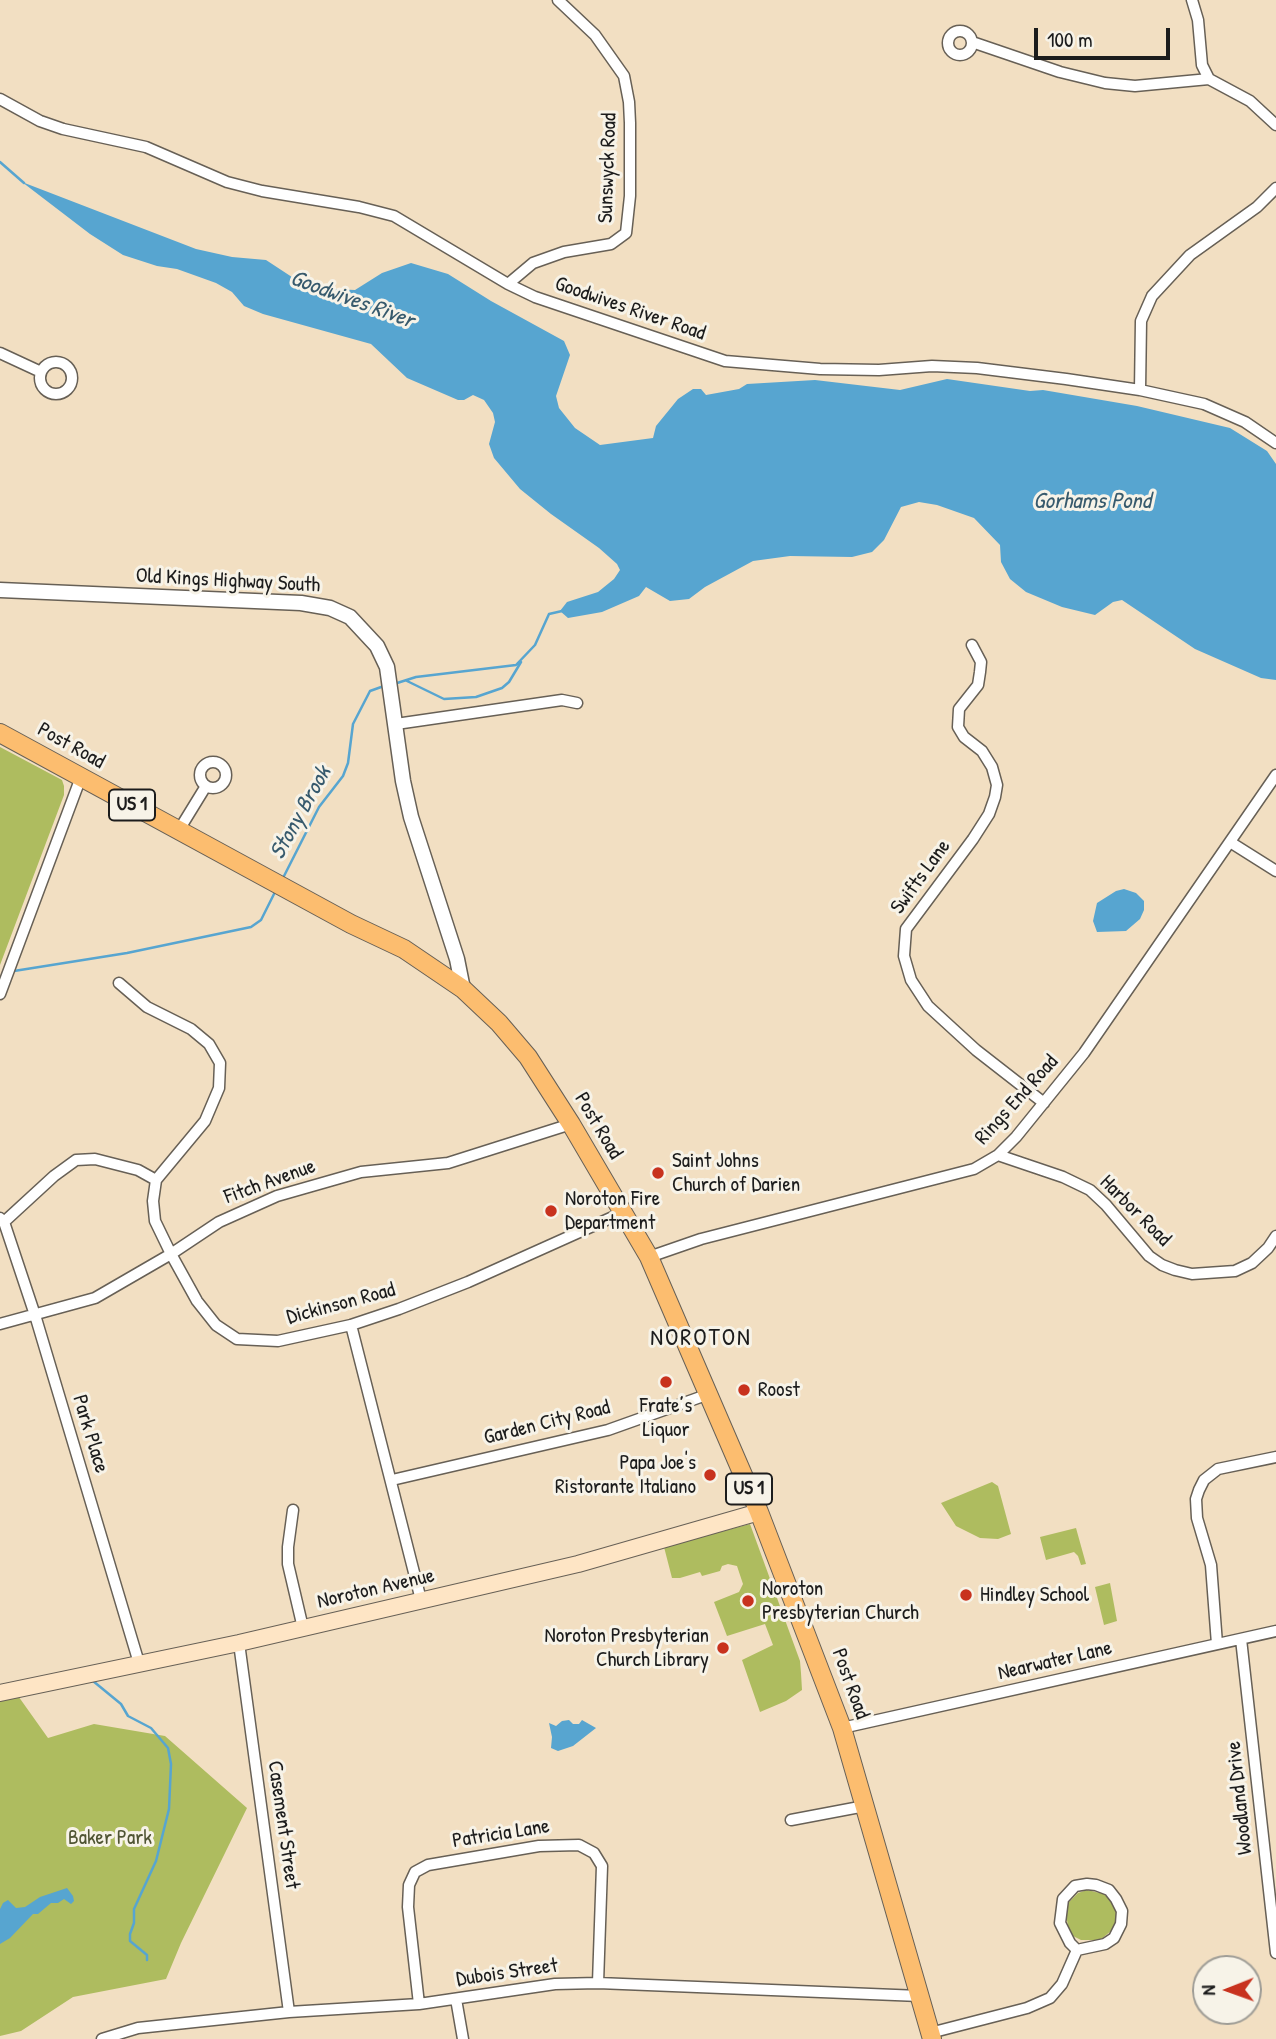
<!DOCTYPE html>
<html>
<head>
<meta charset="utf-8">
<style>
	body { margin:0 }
	#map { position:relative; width:1276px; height:2039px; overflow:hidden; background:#f2dfc2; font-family:"Patrick Hand",sans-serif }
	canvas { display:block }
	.north { position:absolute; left:1192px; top:1955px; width:70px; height:70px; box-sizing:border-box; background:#f7f3e8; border:2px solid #9f9d96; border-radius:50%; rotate:269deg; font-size:19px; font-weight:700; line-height:28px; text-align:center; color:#1c1c1c }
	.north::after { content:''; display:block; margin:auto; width:24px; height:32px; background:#c8321e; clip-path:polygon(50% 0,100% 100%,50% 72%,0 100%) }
	.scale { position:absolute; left:1034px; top:28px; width:136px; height:32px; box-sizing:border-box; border:4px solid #1c1c1c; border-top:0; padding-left:9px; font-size:21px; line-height:24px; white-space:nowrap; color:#1c1c1c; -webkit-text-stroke:5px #f7f3e8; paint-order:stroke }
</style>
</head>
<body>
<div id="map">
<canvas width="1276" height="2039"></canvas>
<div class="north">N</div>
<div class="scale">100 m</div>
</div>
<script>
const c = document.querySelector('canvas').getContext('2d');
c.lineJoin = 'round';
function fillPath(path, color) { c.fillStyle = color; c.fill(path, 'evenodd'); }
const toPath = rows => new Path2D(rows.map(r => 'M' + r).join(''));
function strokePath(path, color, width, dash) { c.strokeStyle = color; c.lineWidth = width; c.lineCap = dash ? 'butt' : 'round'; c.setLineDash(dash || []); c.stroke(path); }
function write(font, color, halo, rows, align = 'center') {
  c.font = font + ' "Patrick Hand",sans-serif'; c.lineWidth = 6; c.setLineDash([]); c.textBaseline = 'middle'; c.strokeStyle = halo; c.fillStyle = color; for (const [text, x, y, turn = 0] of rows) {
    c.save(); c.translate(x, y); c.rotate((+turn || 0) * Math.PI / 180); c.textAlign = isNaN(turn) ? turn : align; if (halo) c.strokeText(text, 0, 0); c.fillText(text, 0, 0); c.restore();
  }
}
fillPath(toPath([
	[0,747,62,780,64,786,64,795,0,965],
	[992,1482,998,1486,1011,1534,998,1539,980,1538,956,1526,941,1503],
	[750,1524,800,1661,801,1673,802,1690,786,1701,760,1712,742,1660,773,1645,765,1624,727,1636,714,1602,739,1592,743,1584,737,1566,728,1564,722,1566,720,1571,702,1576,700,1572,680,1578,672,1578,664,1547],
	[1076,1528,1086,1564,1081,1565,1078,1556,1074,1552,1046,1560,1040,1537],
	[1110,1583,1117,1621,1104,1625,1095,1587],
	[16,1693,48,1738,94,1724,165,1736,247,1808,181,1943,166,1979,73,1997,21,2031,0,2036,0,1699],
	[1087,1890,1104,1894,1112,1902,1117,1911,1116,1922,1111,1931,1100,1940,1081,1940,1071,1935,1068,1926,1066,1914,1068,1903,1078,1893]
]), '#aebc5f');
fillPath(toPath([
	[22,182,196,249,232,257,266,260,298,281,316,288,355,290,382,273,411,263,448,274,491,301,564,341,570,355,556,396,559,408,575,428,600,445,653,438,656,426,678,399,693,389,701,389,706,395,739,389,747,384,815,380,900,390,947,379,1030,391,1043,390,1137,406,1230,428,1267,451,1276,464,1276,680,1261,678,1195,649,1122,600,1113,602,1095,615,1062,607,1026,592,1010,579,1001,562,1000,545,974,518,937,505,919,502,901,507,884,540,872,552,852,557,790,556,753,561,705,587,689,599,670,601,646,587,639,596,602,612,568,618,560,611,567,602,598,592,614,579,620,570,617,564,599,548,551,514,520,489,494,458,489,444,495,422,493,413,484,400,473,395,464,400,458,400,407,378,371,344,263,314,244,306,232,292,216,283,177,269,157,266,123,255,90,234],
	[1124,889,1136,893,1144,901,1144,910,1140,919,1126,931,1097,932,1093,921,1097,903,1116,891],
	[569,1720,573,1724,579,1724,582,1720,596,1728,573,1746,558,1751,551,1748,552,1737,549,1723,556,1726,562,1721],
	[67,1888,73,1896,74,1901,71,1904,64,1899,58,1903,51,1903,38,1914,33,1914,10,1938,0,1944,0,1909,3,1903,8,1900,16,1908,25,1907,40,1897]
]), '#57a5d0');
strokePath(toPath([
	[0,162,24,183],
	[407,681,444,699,476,697,502,688,509,682,521,662],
	[394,684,416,677,516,665,535,645,549,614,562,611],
	[283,878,319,807,343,776,348,763,353,724,370,691,384,686],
	[14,971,127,953,251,927,261,920,276,890],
	[93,1681,121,1704,128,1716,151,1728,168,1748,171,1764,169,1809,156,1861,134,1909,134,1923,130,1934,130,1941,147,1955,147,1960]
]), '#57a5d0', 2.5);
const minor = toPath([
	[1192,0,1198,20,1202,65,1209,79,1250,101,1276,125],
	'948 43a12 12 0 1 1 24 0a12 12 0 1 1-24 0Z',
	[972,42,1060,72,1105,83,1135,86,1209,79],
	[0,99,40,121,63,129,146,147,227,182,262,191,359,207,394,216,508,284,535,297,725,361,820,369,879,370,932,366,977,368,1066,379,1140,390,1204,404,1245,422,1276,443],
	[508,284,533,263,564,252,611,244,626,233,630,196,630,123,629,102,624,76,595,35,558,0],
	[0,353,41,372],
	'40 378a16 16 0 1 1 32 0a16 16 0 1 1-32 0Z',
	[1140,390,1141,321,1152,296,1190,255,1257,207,1276,188],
	[972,645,981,662,980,672,978,685,959,709,958,727,964,737,982,751,992,767,997,785,995,797,989,814,973,839,906,929,904,956,911,980,928,1006,976,1050,1044,1103],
	[396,724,562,700,577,703],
	'200 775a13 13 0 1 1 26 0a13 13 0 1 1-26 0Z',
	[179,830,206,786],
	[1230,842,1276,871],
	[0,994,81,777],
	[998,1155,1063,1177,1090,1190,1106,1205,1149,1256,1162,1265,1175,1270,1192,1274,1235,1271,1252,1263,1268,1248,1276,1236],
	[156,1180,153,1201,155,1221,171,1254,197,1301,216,1325,237,1339,278,1341,351,1325,399,1309,468,1282,624,1212],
	[0,1218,4,1222,35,1315,139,1663],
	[4,1222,54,1176,76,1160,95,1159,138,1170,156,1180,205,1121,219,1088,220,1063,209,1044,191,1029,147,1007,119,983],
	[649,1257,701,1239,974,1169,998,1155,1016,1137,1084,1053,1276,775],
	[0,1324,95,1298,171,1254,219,1222,277,1196,361,1172,448,1163,571,1124],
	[351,1325,421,1600],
	[392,1480,608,1430,709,1394],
	[293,1510,288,1547,288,1564,303,1628],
	[1241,1639,1276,1953],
	[239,1643,289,2012],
	[1217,1644,1211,1565,1197,1518,1196,1499,1199,1490,1204,1480,1218,1469,1276,1457],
	[842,1728,1276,1631],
	[791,1820,865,1806],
	[456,1999,463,2039],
	[419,2004,408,1907,409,1885,415,1872,428,1865,539,1846,579,1845,594,1853,602,1866,598,1983],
	[930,2033,1027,2008,1050,1998,1062,1984,1077,1950,1105,1944,1114,1938,1121,1924,1122,1911,1116,1899,1109,1890,1096,1885,1087,1884,1075,1886,1063,1899,1060,1923,1070,1943,1077,1950],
	[102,2039,138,2028,289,2012,419,2004,555,1984,598,1983,920,1996]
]);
const tertiary = toPath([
	[0,590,301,603,330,608,350,617,377,646,387,667,403,781,411,817,457,959,463,989]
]);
const secondary = toPath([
	[0,1693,239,1643,578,1564,759,1512]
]);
const primary = toPath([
	[0,733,351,924,404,949,463,989,499,1023,528,1057,571,1124,649,1257,759,1512,842,1728,932,2039]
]);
strokePath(minor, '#676056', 13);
strokePath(tertiary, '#676056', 17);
strokePath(secondary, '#676056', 18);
strokePath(primary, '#676056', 20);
strokePath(minor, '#fff', 10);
strokePath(tertiary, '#fff', 14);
strokePath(secondary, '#fee5c5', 16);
strokePath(primary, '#fcbd6f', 18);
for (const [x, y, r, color] of [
	[658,1173,7,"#c8321e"],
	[551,1211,7,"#c8321e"],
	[666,1382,7,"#c8321e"],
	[744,1390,7,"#c8321e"],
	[710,1475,7,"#c8321e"],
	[966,1595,7,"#c8321e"],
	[748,1601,7,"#c8321e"],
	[723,1648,7,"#c8321e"]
]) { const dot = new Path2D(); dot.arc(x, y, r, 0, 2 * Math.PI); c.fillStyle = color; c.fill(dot); strokePath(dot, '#f7f3e8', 2.5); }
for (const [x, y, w] of [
	[132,805,46],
	[749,1489,46]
]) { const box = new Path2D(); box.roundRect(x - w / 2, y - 15.5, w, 31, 5); c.fillStyle = '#f7f3e8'; c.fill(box); strokePath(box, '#1c1c1c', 2); }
write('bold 19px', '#1c1c1c', null, [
	["US 1",132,805],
	["US 1",749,1489]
]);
write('21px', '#1c1c1c', '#f7f3e8', [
	["Sunswyck Road",608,168,-88],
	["Goodwives River Road",630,309,19],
	["Old Kings Highway South",228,581,3],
	["Post Road",71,746,29],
	["Swifts Lane",921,877,-54],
	["Rings End Road",1017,1100,-48],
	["Post Road",598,1126,59],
	["Fitch Avenue",270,1182,-20],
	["Harbor Road",1135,1211,45],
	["Dickinson Road",341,1304,-15],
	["Garden City Road",547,1423,-14],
	["Park Place",90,1434,73],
	["Noroton Avenue",376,1589,-13],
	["Nearwater Lane",1055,1661,-13],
	["Post Road",850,1684,70],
	["Woodland Drive",1240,1798,-96],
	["Casement Street",283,1825,82],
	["Patricia Lane",501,1834,-9],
	["Dubois Street",507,1973,-8]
]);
write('21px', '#1c1c1c', '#f7f3e8', [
	["Saint Johns",672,1161],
	["Church of Darien",672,1185],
	["Noroton Fire",565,1199],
	["Department",565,1223],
	["Roost",758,1390],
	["Frate’s",666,1406,"center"],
	["Liquor",666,1430,"center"],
	["Papa Joe's",696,1463,"right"],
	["Ristorante Italiano",696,1487,"right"],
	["Noroton",762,1589],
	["Presbyterian Church",762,1613],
	["Hindley School",980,1595],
	["Noroton Presbyterian",709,1636,"right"],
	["Church Library",709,1660,"right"]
], 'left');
write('21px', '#4f5433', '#f7f3e8', [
	["Baker Park",110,1838]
]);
write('italic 23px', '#375a6d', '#f7f3e8', [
	["Goodwives River",352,300,20],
	["Gorhams Pond",1092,502],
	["Stony Brook",301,813,-61]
]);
c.letterSpacing = '2px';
write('24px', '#1c1c1c', '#f7f3e8', [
	["NOROTON",701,1339]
]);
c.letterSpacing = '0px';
</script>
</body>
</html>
